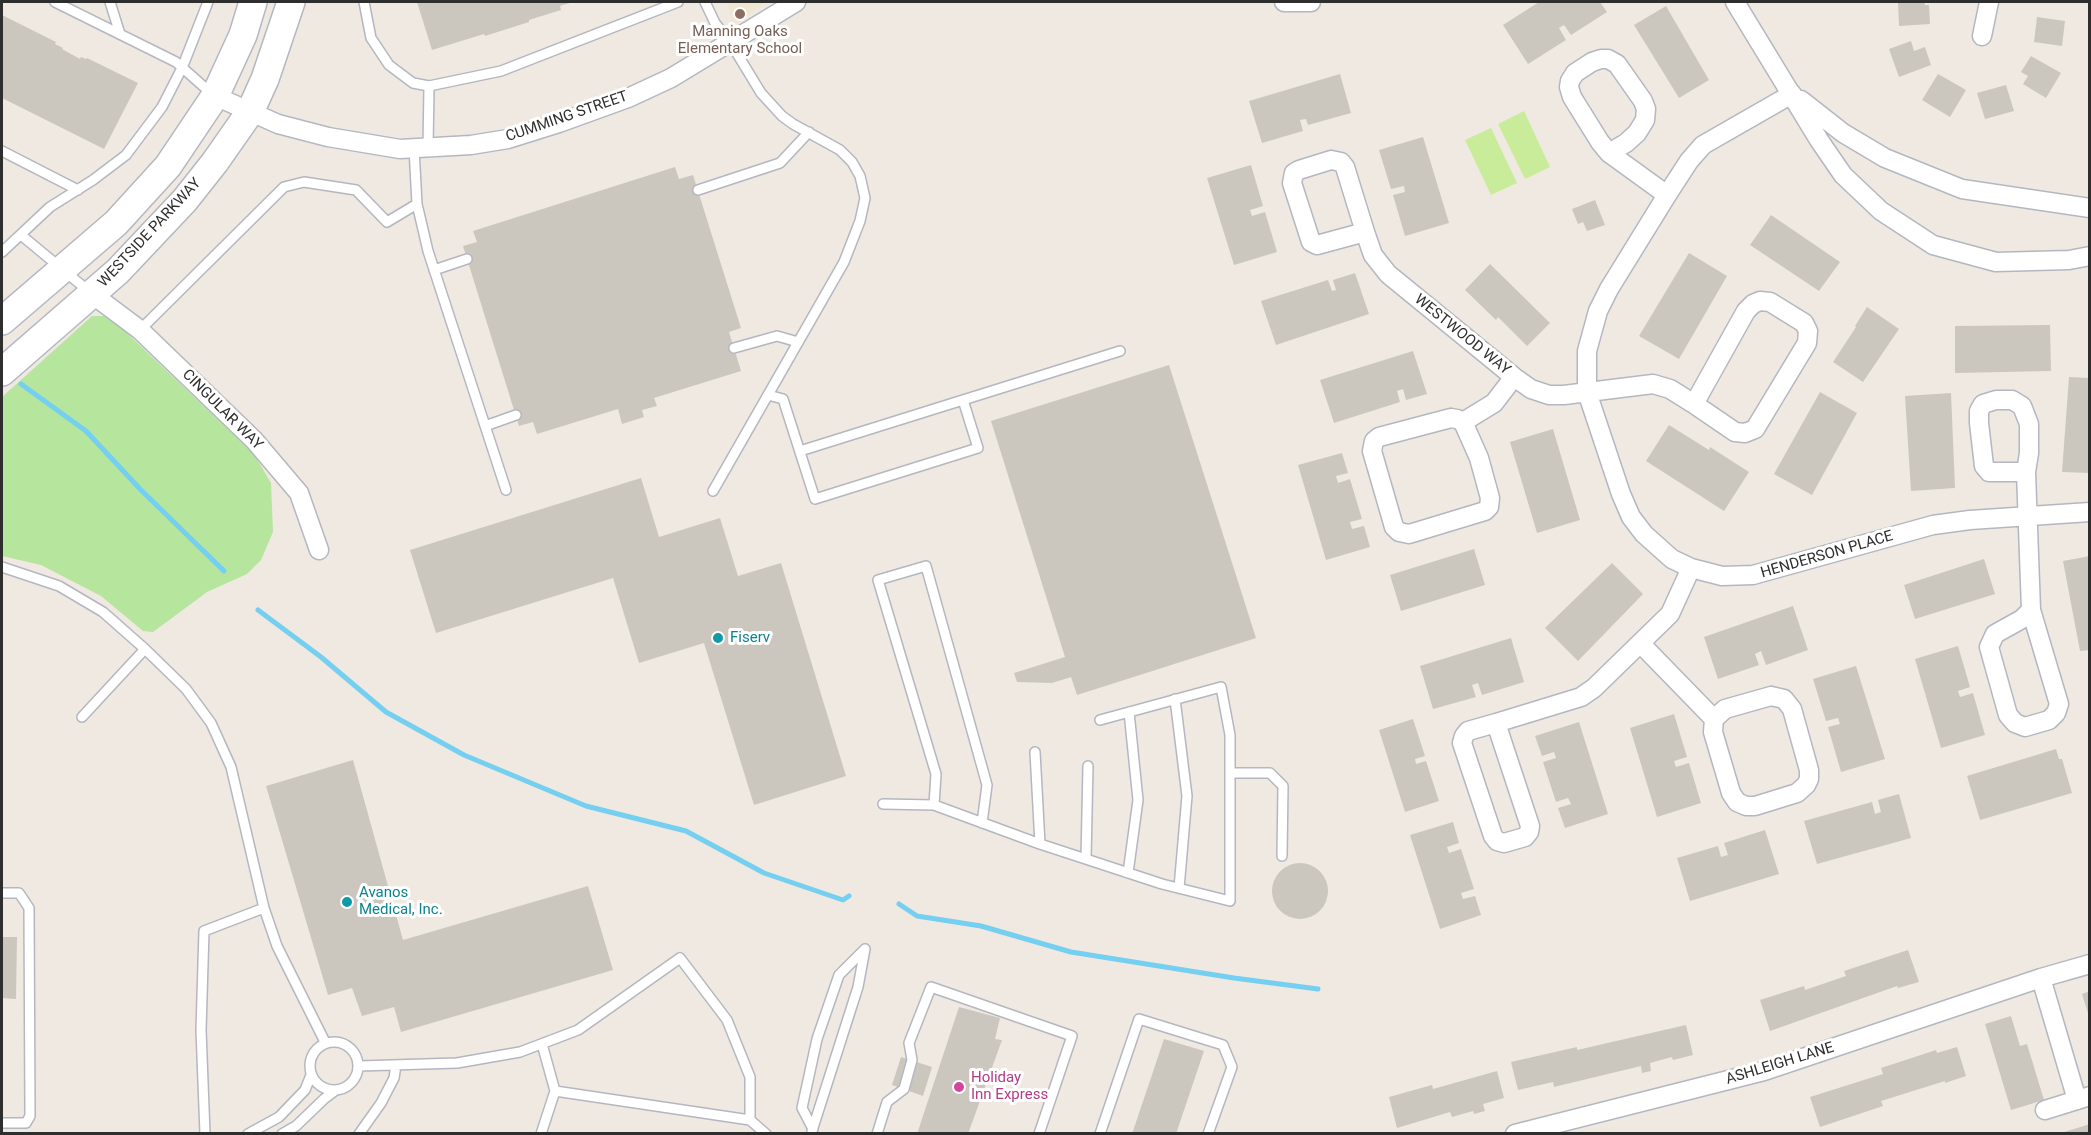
<!DOCTYPE html>
<html>
<head>
<meta charset="utf-8">
<style>
	body { margin:0 }
	#map { position:relative; width:2091px; height:1135px; overflow:hidden; background:#efe9e1; font-family:Roboto,sans-serif }
	canvas { display:block }
	.frame { position:absolute; inset:0; border:3px solid #2e2e2e; pointer-events:none }
</style>
</head>
<body>
<div id="map">
<canvas width="2091" height="1135"></canvas>
<div class="frame"></div>
</div>
<script>
const c = document.querySelector('canvas').getContext('2d');
c.lineJoin = 'round';
function fillPath(path, color) { c.fillStyle = color; c.fill(path, 'evenodd'); }
const toPath = rows => new Path2D(rows.map(r => 'M' + r).join(''));
function strokePath(path, color, width, dash) { c.strokeStyle = color; c.lineWidth = width; c.lineCap = dash ? 'butt' : 'round'; c.setLineDash(dash || []); c.stroke(path); }
function write(font, color, halo, rows, align = 'center') {
  c.font = font + ' Roboto,sans-serif'; c.lineWidth = 6; c.setLineDash([]); c.textBaseline = 'middle'; c.strokeStyle = halo; c.fillStyle = color; for (const [text, x, y, turn = 0] of rows) {
    c.save(); c.translate(x, y); c.rotate((+turn || 0) * Math.PI / 180); c.textAlign = isNaN(turn) ? turn : align; if (halo) c.strokeText(text, 0, 0); c.fillText(text, 0, 0); c.restore();
  }
}
fillPath(toPath([
	[727,2,766,2,734,26]
]), '#f0e6d1');
fillPath(toPath([
	[92,316,109,316,254,454,271,483,273,532,261,560,247,574,207,592,153,632,143,631,101,596,41,565,2,556,2,397]
]), '#b6e59e');
fillPath(toPath([
	[1524,111,1550,167,1525,179,1498,124],
	[1491,128,1517,183,1491,195,1465,140]
]), '#c9ec9a');
strokePath(toPath([
	[21,384,86,431,140,489,224,571],
	[258,610,321,657,386,712,464,755,586,806,686,831,764,873,843,900,849,896],
	[899,904,917,916,981,926,1071,952,1234,978,1318,989]
]), '#75cff0', 5);
fillPath(toPath([
	[417,2,573,2,560,6,561,10,529,20,529,22,485,36,484,34,432,50],
	[1539,2,1600,2,1607,12,1571,35,1564,25,1559,28,1566,40,1528,64,1503,25],
	[1898,2,1924,2,1925,5,1929,5,1930,24,1899,26],
	[1666,6,1709,80,1679,98,1634,25],
	[2,15,56,42,55,44,63,48,62,49,80,59,81,57,86,59,87,58,138,83,104,149,2,98],
	[2037,17,2065,21,2062,46,2034,42],
	[1911,41,1914,51,1925,47,1931,65,1899,77,1889,49],
	[2031,56,2061,73,2046,98,2023,84,2028,76,2021,72],
	[1340,74,1351,113,1308,125,1306,119,1300,120,1303,131,1262,143,1249,101],
	[1938,74,1966,90,1950,117,1922,100],
	[2006,85,2014,111,1985,119,1977,93],
	[1423,137,1449,223,1405,236,1393,195,1405,192,1404,186,1391,189,1379,150],
	[1251,165,1263,206,1250,210,1252,216,1265,212,1277,252,1234,265,1207,178],
	[675,167,679,179,693,175,741,328,729,332,741,371,654,398,657,406,642,410,644,417,622,424,618,409,537,434,533,422,519,426,463,246,477,242,473,231],
	[1595,200,1605,225,1587,231,1583,222,1578,224,1572,209],
	[1771,215,1840,262,1819,291,1750,245],
	[1689,253,1727,276,1679,359,1639,336],
	[1490,264,1550,323,1527,346,1498,317,1496,320,1465,290],
	[1355,273,1369,314,1276,345,1261,301,1328,280,1332,291,1336,290,1333,280],
	[1867,307,1899,329,1863,382,1833,362,1856,327,1855,326],
	[2050,325,2051,371,1955,373,1955,326],
	[1413,351,1427,394,1406,400,1403,389,1397,391,1400,402,1334,423,1320,380],
	[1169,365,1256,638,1077,695,1071,677,1052,683,1017,682,1014,673,1065,657,991,421],
	[2069,377,2090,378,2090,473,2062,472],
	[1820,392,1857,413,1812,495,1774,474],
	[1951,393,1955,488,1911,491,1905,396],
	[1669,425,1709,450,1710,447,1749,472,1724,511,1646,461],
	[1553,429,1580,520,1537,533,1510,442],
	[1342,453,1348,473,1336,476,1338,483,1350,479,1362,519,1350,522,1352,529,1364,526,1370,547,1326,560,1298,465],
	[641,478,659,537,720,518,738,576,781,563,846,776,754,805,704,643,639,663,613,578,436,633,410,550],
	[1474,549,1485,585,1401,611,1390,575],
	[2090,556,2090,650,2080,651,2063,561],
	[1984,559,1995,594,1915,619,1904,585],
	[1612,563,1643,594,1578,661,1545,628],
	[1793,606,1808,650,1766,665,1761,651,1755,654,1759,665,1718,679,1704,637],
	[1511,638,1524,682,1482,695,1478,683,1472,685,1476,697,1433,709,1420,666],
	[1958,646,1970,687,1958,691,1960,697,1973,693,1985,735,1941,748,1915,659],
	[1856,666,1885,759,1841,772,1828,727,1840,724,1838,718,1826,721,1813,679],
	[1674,714,1687,757,1674,761,1676,767,1689,763,1701,803,1657,817,1630,728],
	[1413,719,1425,756,1415,759,1416,764,1426,761,1439,801,1405,812,1379,730],
	[1579,722,1608,814,1565,828,1558,808,1571,804,1568,798,1556,802,1543,762,1556,758,1554,752,1542,756,1535,736],
	[2056,749,2059,759,2062,759,2072,793,1980,820,1967,776],
	[353,760,403,940,588,886,613,970,401,1032,394,1007,362,1016,352,988,328,995,266,786],
	[1899,794,1911,838,1817,864,1804,821,1872,802,1875,814,1881,812,1878,800],
	[1453,822,1459,843,1447,847,1449,853,1461,849,1474,889,1461,893,1463,899,1475,896,1481,915,1440,929,1410,835],
	[1765,830,1779,874,1690,901,1677,858,1718,846,1721,857,1728,855,1724,843],
	'1272 891a28 28 0 1 1 56 0a28 28 0 1 1-56 0Z',
	[2,937,17,937,16,999,2,998],
	[1908,950,1919,982,1898,988,1897,986,1770,1031,1760,1000,1804,986,1805,990,1846,976,1844,971],
	[2090,991,2090,1016,2089,1016,2082,994],
	[959,1007,1000,1018,995,1039,1002,1040,968,1134,917,1134],
	[2011,1016,2020,1046,2027,1044,2044,1100,2011,1110,1985,1024],
	[1686,1025,1693,1055,1673,1060,1672,1057,1650,1063,1651,1071,1642,1073,1641,1066,1554,1087,1553,1082,1518,1090,1511,1062,1577,1047,1577,1050],
	[1164,1039,1204,1051,1176,1134,1132,1134],
	[1957,1047,1966,1076,1945,1083,1945,1081,1881,1101,1883,1106,1820,1127,1810,1097,1883,1074,1881,1068,1936,1050,1937,1053],
	[901,1057,932,1067,923,1096,892,1085],
	[1497,1071,1504,1098,1483,1104,1485,1111,1474,1114,1473,1111,1452,1117,1450,1112,1397,1128,1389,1097,1432,1085,1433,1089],
	[2090,1124,2090,1134,2061,1134,2061,1133]
]), '#cbc7bf');
const lane = toPath([
	[55,2,176,62,212,94],
	[110,2,120,34],
	[364,2,371,38,389,65,413,83,429,86,501,71,678,2],
	[705,2,715,23,730,42,761,93,782,116,793,124,840,150,852,162,860,176,865,198,860,221,844,262,713,491],
	[414,148,417,204,428,251,506,490],
	[428,148,429,86],
	[2,151,78,190],
	[698,190,780,163,809,132],
	[21,235,91,293],
	[2,252,50,207,93,180,126,155,162,107,182,68,208,2],
	[434,270,467,259],
	[140,330,284,187,304,182,356,190,387,222,417,204],
	[734,348,777,336,798,342],
	[768,395,783,399,815,499,978,448,963,400,800,451],
	[963,400,1120,351],
	[485,426,516,415],
	[2,567,59,586,103,612,145,649,186,689,211,723,231,767,264,908,277,946,325,1042],
	[1175,699,1187,796,1179,888],
	[82,717,145,649],
	[1035,752,1040,844],
	[1230,773,1270,773,1283,786,1282,856],
	[883,804,934,805,1040,844,1162,884,1230,901,1230,735,1221,687,1100,720],
	[934,805,936,774,878,580,926,566,987,785,982,823],
	[1086,859,1088,766],
	[1128,873,1138,800,1129,712],
	[2,893,19,893,29,908,30,1116,26,1123,2,1123],
	'310 1066a24 24 0 1 1 48 0a24 24 0 1 1-48 0Z',
	[359,1066,457,1063,520,1052,578,1030,680,958,727,1020,750,1077,750,1120,555,1091],
	[750,1120,766,1134],
	[813,1129,802,1108,817,1039,839,975,865,949],
	[812,1131,858,987,865,949],
	[205,1134,201,1030,204,931,264,908],
	[248,1134,279,1117,305,1090,311,1075],
	[282,1134,296,1126,324,1099,336,1090],
	[359,1134,381,1103,394,1078,396,1065],
	[541,1134,555,1091,542,1044],
	[877,1134,887,1102,904,1089,912,1060,909,1043,931,987,1072,1036,1039,1134],
	[1100,1134,1139,1019,1223,1045,1232,1067,1208,1134]
]);
const street = toPath([
	[1284,2,1311,2],
	[1735,2,1819,140,1843,175,1881,211,1933,245,1996,262,2069,260,2090,256],
	[1982,36,1989,2],
	[1601,59,1608,59,1617,64,1643,101,1646,109,1645,120,1637,133,1626,143,1609,153,1600,142,1572,97,1569,87,1570,81,1575,73,1592,62,1601,59],
	[1792,94,1703,145,1689,161,1667,195,1609,289,1598,311,1587,351,1587,392,1621,494,1631,517,1644,534,1672,559,1691,568,1722,576,1753,575,1933,525,1970,520,2090,512],
	[215,96,278,124,328,137,400,149,471,145,508,139,559,123,628,98,671,78,796,2],
	[1801,100,1843,133,1885,158,1962,189,2090,208],
	[1609,153,1667,195],
	[1331,160,1341,162,1345,167,1365,232,1317,245,1311,242,1292,183,1294,173,1299,170,1331,160],
	[1365,232,1373,255,1388,274,1514,377,1531,389,1549,395,1564,395,1653,384,1670,389,1694,404],
	[92,294,140,330,254,440,299,493,319,550],
	[1760,301,1770,302,1804,323,1808,331,1807,343,1755,429,1745,433,1735,432,1694,404,1746,311,1753,304,1760,301],
	[1451,418,1457,419,1463,422,1479,458,1490,498,1489,507,1485,511,1409,534,1399,532,1394,527,1372,451,1374,441,1379,437,1451,418],
	[1463,422,1494,403,1514,377],
	[2026,472,1989,472,1984,466,1979,423,1979,411,1983,404,1996,400,2012,400,2022,406,2029,424,2029,453,2026,472,2031,610],
	[2031,610,2059,704,2056,713,2049,720,2025,727,2015,723,2008,715,1989,647,1995,634,2022,619,2031,610],
	[1641,644,1714,719],
	[1771,696,1784,699,1792,709,1809,770,1809,779,1806,785,1797,793,1755,806,1746,806,1737,802,1731,793,1713,732,1714,719,1725,709,1771,696],
	[1496,723,1530,826,1529,832,1525,837,1504,843,1497,841,1493,836,1462,743,1464,736,1468,731,1496,723],
	[1496,723,1581,697,1594,688,1670,614,1691,568],
	[2041,978,2077,1100],
	[2045,1110,2090,1096],
	[1515,1134,1764,1071,2041,978,2090,964]
]);
const secondary = toPath([
	[2,321,116,223,168,166,215,96,243,35,253,2],
	[2,372,118,271,185,200,215,162,250,112,265,79,291,2]
]);
strokePath(lane, '#b4b7c1', 12);
strokePath(street, '#b4b7c1', 21);
strokePath(secondary, '#b4b7c1', 30);
strokePath(lane, '#fff', 9);
strokePath(street, '#fff', 18);
strokePath(secondary, '#fff', 27);
for (const [x, y, r, color] of [
	[740,14,6,"#8d6e63"],
	[718,638,6,"#0f9aa8"],
	[347,902,6,"#0f9aa8"],
	[959,1087,6,"#d1479c"]
]) { const dot = new Path2D(); dot.arc(x, y, r, 0, 2 * Math.PI); c.fillStyle = color; c.fill(dot); strokePath(dot, '#fff', 2); }
write('15px', '#785e54', '#fff', [
	["Manning Oaks",740,32],
	["Elementary School",740,49]
]);
write('15px', '#2e2e2e', '#fff', [
	["CUMMING STREET",567,117,-19],
	["WESTSIDE PARKWAY",150,233,-47],
	["WESTWOOD WAY",1462,335,39],
	["CINGULAR WAY",222,410,45],
	["HENDERSON PLACE",1827,555,-16],
	["ASHLEIGH LANE",1780,1064,-17]
]);
write('15px', '#0d838f', '#fff', [
	["Fiserv",730,638],
	["Avanos",359,893],
	["Medical, Inc.",359,910]
], 'left');
write('15px', '#b23c85', '#fff', [
	["Holiday",971,1078],
	["Inn Express",971,1095]
], 'left');
</script>
</body>
</html>
